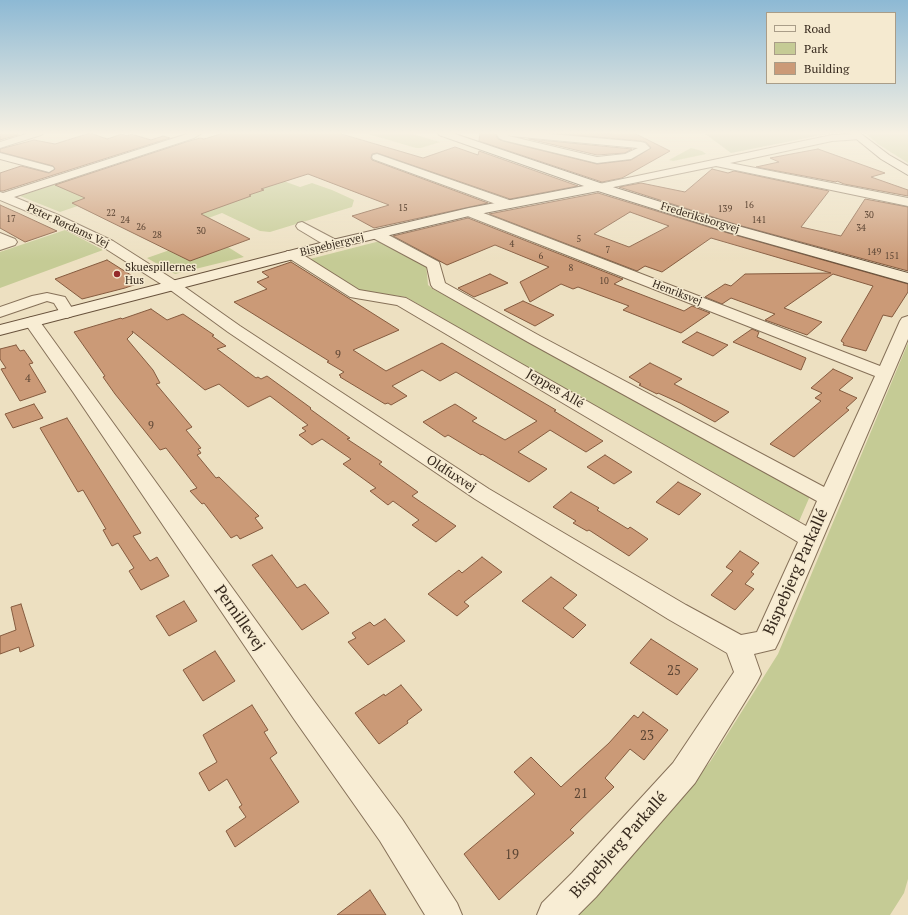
<!DOCTYPE html>
<html>
<head>
<meta charset="utf-8">
<style>
	body { margin:0 }
	#map { position:relative; width:908px; height:915px; overflow:hidden; background:#ede0c1; font-family:"PT Serif",serif }
	canvas { display:block }
	.legend { position:absolute; left:766px; top:12px; width:130px; height:72px; box-sizing:border-box; background:#f5ead0; border:1px solid #a99d88; margin:0; padding:5px 7px; list-style:none; font-size:12px; color:#36291d }
	.legend li { display:flex; align-items:center; gap:8px; height:20px }
	.legend b { width:20px; border:1px solid #a99d88 }
</style>
</head>
<body>
<div id="map">
<canvas width="908" height="915"></canvas>
<ul class="legend">
<li><b style="height:5px;background:#f8edd4"></b>Road</li>
<li><b style="height:11px;background:#c5cb95"></b>Park</li>
<li><b style="height:11px;background:#cb9a77"></b>Building</li>
</ul>
</div>
<script>
const c = document.querySelector('canvas').getContext('2d');
c.lineJoin = 'round';
function fillPath(path, color) { c.fillStyle = color; c.fill(path, 'evenodd'); }
const toPath = rows => new Path2D(rows.map(r => 'M' + r).join(''));
function strokePath(path, color, width, dash) { c.strokeStyle = color; c.lineWidth = width; c.lineCap = dash ? 'butt' : 'round'; c.setLineDash(dash || []); c.stroke(path); }
function write(font, color, halo, rows, align = 'center') {
  c.font = font + ' "PT Serif",serif'; c.lineWidth = 3; c.setLineDash([]); c.textBaseline = 'middle'; c.strokeStyle = halo; c.fillStyle = color; for (const [text, x, y, turn = 0] of rows) {
    c.save(); c.translate(x, y); c.rotate((+turn || 0) * Math.PI / 180); c.textAlign = isNaN(turn) ? turn : align; if (halo) c.strokeText(text, 0, 0); c.fillText(text, 0, 0); c.restore();
  }
}
fillPath(toPath([
	[365,133,409,133,440,142,421,148,416,148],
	[865,133,908,133,908,163,878,144],
	[691,148,702,151,706,154,673,161,669,160],
	[248,168,300,187,312,183,332,190,354,200,352,207,270,232,260,231,222,213,184,227],
	[74,177,113,193,113,194,60,212,20,196],
	[65,230,103,250,0,288,0,252],
	[198,240,219,250,228,247,244,257,175,274,147,258],
	[380,241,426,264,428,285,433,289,535,343,810,496,797,526,406,297,357,290,310,259],
	[908,343,908,879,904,893,890,915,576,915,613,877,710,762,778,654]
]), '#c5cb95');
fillPath(toPath([
	[704,133,832,133,731,153]
]), '#bbc095');
const building = toPath([
	[0,133,17,133,18,135,0,140,0,133],
	[224,133,338,133,423,158,455,147,478,155,479,151,578,186,510,199,377,153,372,154,371,158,372,160,488,203,374,228,352,216,389,205,308,174,261,189,264,190,249,195,251,196,201,214,250,239,190,261,72,203,85,198,55,185,186,142,200,138,204,139,224,133],
	[480,133,495,133,498,139,503,141,597,164,631,160,651,148,646,142,641,141,552,133,612,134,613,133,634,133,670,151,622,178,602,182,479,141,480,133],
	[87,134,93,134,107,139,122,134,127,136,131,134,151,140,163,136,170,138,3,191,0,191,0,173,21,166,49,173,55,169,53,166,0,152,0,149,34,140,55,144,87,134],
	[529,139,632,149,625,153,597,155,529,139],
	[818,149,885,173,871,177,908,190,908,196,844,184,837,181,836,182,756,167,779,162,770,158,818,149],
	[712,169,728,173,734,171,829,191,801,227,841,236,865,199,908,207,908,271,738,225,619,187,641,183,685,192,712,169],
	[598,193,728,233,908,284,908,292,892,317,883,315,866,351,843,345,844,343,841,341,873,286,833,274,784,308,822,322,807,335,765,320,775,314,731,298,722,304,705,297,725,284,731,286,745,274,831,273,711,238,662,272,645,266,637,271,489,214,598,193],
	[630,212,669,226,629,247,594,234,630,212],
	[0,205,18,213,57,231,25,242,0,228,0,205],
	[468,218,623,279,614,284,684,311,692,306,710,313,681,333,623,310,629,306,578,287,573,289,561,284,530,302,520,282,549,267,495,245,447,265,393,236,468,218],
	[107,260,142,282,125,288,82,299,55,279,107,260],
	[291,262,399,330,353,350,386,371,442,343,556,410,554,411,603,441,586,452,550,430,518,452,547,469,529,482,482,454,481,455,448,435,445,437,423,422,455,404,477,418,472,421,505,440,537,421,456,372,440,381,422,370,392,386,407,396,391,405,388,403,385,404,340,377,341,376,339,375,344,372,327,362,329,361,234,302,267,289,257,282,269,277,262,272,291,262],
	[490,274,508,283,474,297,458,288,490,274],
	[523,301,554,315,535,326,504,310,523,301],
	[151,309,167,320,183,314,214,335,212,336,226,346,217,349,256,378,258,377,261,379,267,376,311,408,310,409,350,438,347,439,382,462,379,464,418,492,412,496,456,526,436,542,412,525,419,520,393,501,388,505,370,491,376,488,343,464,351,459,322,439,312,445,299,435,306,431,302,428,308,425,270,396,248,407,219,384,205,390,132,331,133,333,127,339,153,370,160,383,156,384,192,427,186,430,201,448,198,449,201,453,197,455,216,478,219,477,259,516,255,518,263,528,240,539,237,535,231,538,204,503,202,504,190,491,197,488,166,448,160,450,115,394,103,377,105,376,74,332,121,318,122,319,151,309],
	[752,329,759,332,757,337,806,358,801,370,733,342,752,329],
	[697,332,728,345,713,356,682,342,697,332],
	[16,345,20,351,24,350,33,363,29,364,46,392,20,401,1,369,6,368,0,359,0,349,16,345],
	[650,363,682,379,674,384,729,412,715,422,680,403,658,393,657,394,639,385,641,384,629,377,650,363],
	[833,369,853,378,839,390,857,398,846,408,849,410,794,457,770,444,821,401,815,398,822,393,811,388,833,369],
	[34,404,43,418,13,428,5,414,34,404],
	[67,418,141,533,133,536,150,561,157,557,169,576,141,590,129,571,134,568,118,543,112,546,103,530,106,529,83,490,78,492,40,428,67,418],
	[605,455,632,472,614,484,587,467,605,455],
	[678,482,701,494,679,515,656,502,678,482],
	[571,492,599,508,597,510,628,529,630,527,648,539,629,556,589,530,587,531,573,523,576,521,553,507,571,492],
	[740,551,759,563,751,572,754,574,745,584,754,589,735,610,711,595,733,571,726,567,740,551],
	[272,555,297,588,305,584,329,613,302,630,252,565,272,555],
	[482,557,502,572,464,602,469,606,457,616,428,594,459,570,462,573,482,557],
	[551,577,577,595,563,608,586,625,573,638,522,601,551,577],
	[184,601,197,621,169,636,156,616,184,601],
	[21,604,34,646,20,652,19,647,0,654,0,636,16,630,11,607,21,604],
	[385,619,405,641,368,665,348,642,356,638,352,633,370,622,374,626,385,619],
	[651,639,698,669,677,695,630,663,651,639],
	[215,651,235,681,203,701,183,670,215,651],
	[401,685,422,710,407,721,408,723,379,744,355,713,384,694,385,696,401,685],
	[252,705,268,730,264,732,277,753,270,758,299,802,235,847,226,831,246,817,239,807,242,805,227,779,209,791,199,773,217,762,203,735,252,705],
	[643,712,668,730,644,760,630,749,605,778,614,787,570,830,574,833,499,900,464,854,535,794,514,772,531,757,561,787,609,743,634,715,638,718,643,712],
	[370,890,386,915,337,915,370,890]
]);
fillPath(building, '#cb9a77');
strokePath(building, '#855b3f', 1);
const street = toPath([
	[29,133,43,133,41,135,0,148,0,142,29,133],
	[190,133,202,133,194,138,14,197,56,214,113,241,179,283,240,326,489,489,686,605,741,635,757,632,798,542,397,305,350,297,287,257,285,254,287,251,297,251,359,290,406,298,806,526,817,501,528,342,433,288,431,285,427,267,371,237,370,234,371,231,381,231,439,262,445,283,540,336,824,487,875,376,465,215,463,212,465,209,473,209,880,366,900,321,902,318,908,316,908,339,779,641,775,649,754,654,761,674,757,682,695,783,596,897,578,915,537,915,542,903,572,873,673,763,734,672,727,653,668,619,475,499,228,332,169,289,103,247,48,220,0,200,0,192,3,193,190,133],
	[496,133,506,133,507,135,506,133,539,133,641,142,645,143,650,148,631,159,597,163,503,140,499,138,496,133],
	[508,135,511,136,638,148,625,154,597,157,509,136,508,135],
	[858,134,861,135,863,137,861,139,832,141,730,163,908,198,908,206,716,166,599,190,595,189,593,187,595,185,599,184,832,135,858,134],
	[0,153,53,167,54,169,49,172,0,159,0,153],
	[377,154,512,201,514,204,512,207,508,208,504,207,373,159,372,157,373,155,377,154],
	[302,222,338,241,340,244,338,247,328,247,298,229,296,226,298,223,302,222],
	[0,233,15,239,17,242,15,245,0,250,0,233],
	[47,293,65,297,75,313,72,316,67,318,62,316,54,303,47,301,0,317,0,307,32,296,47,293],
	[32,317,38,319,314,701,402,819,457,903,462,915,425,915,380,841,294,719,73,392,24,322,26,319,32,317]
]);
const secondary = toPath([
	[438,133,452,133,603,184,738,226,908,273,908,283,728,232,598,191,469,216,336,248,0,335,0,325,328,241,469,208,584,186,439,135,438,133],
	[849,133,860,133,889,155,908,166,908,175,881,159,849,133]
]);
strokePath(street, '#867159', 2);
strokePath(secondary, '#68523c', 2);
fillPath(street, '#f8edd4');
fillPath(secondary, '#f8edd4');
const sky = c.createLinearGradient(0, 0, 0, 261);
sky.addColorStop(0, '#8db9d4');
sky.addColorStop(0.51, '#f7f1e3');
sky.addColorStop(1, '#f7f1e300');
c.fillStyle = sky;
c.fillRect(0, 0, 908, 261);
for (const [x, y, r, color] of [
	[117,274,4,"#952a2b"]
]) { const dot = new Path2D(); dot.arc(x, y, r, 0, 2 * Math.PI); c.fillStyle = color; c.fill(dot); strokePath(dot, '#f5ead0', 1.5); }
write('9px', '#5b4534', null, [
	["16",749,205],
	["15",403,208],
	["139",725,209],
	["22",111,213],
	["30",869,215],
	["17",11,219],
	["24",125,220],
	["141",759,220],
	["26",141,227],
	["34",861,228],
	["30",201,231],
	["28",157,235],
	["5",579,239],
	["4",512,244],
	["7",608,250],
	["149",874,252],
	["6",541,256],
	["151",892,256],
	["8",571,268],
	["10",604,281]
]);
write('11px', '#36291d', '#f5ead0', [
	["Frederiksborgvej",700,218,17],
	["Peter Rørdams Vej",68,226,25],
	["Bispebjergvej",332,245,-14],
	["Henriksvej",677,293,21]
]);
write('11px', '#36291d', '#f5ead0', [
	["Skuespillernes",125,268],
	["Hus",125,281]
], 'left');
write('11px', '#5b4534', null, [
	["9",338,355],
	["4",28,379],
	["9",151,426]
]);
write('13px', '#36291d', '#f5ead0', [
	["Jeppes Allé",555,389,30],
	["Oldfuxvej",451,474,33]
]);
write('13px', '#5b4534', null, [
	["25",674,671],
	["23",647,736],
	["21",581,794],
	["19",512,855]
]);
write('16px', '#36291d', '#f5ead0', [
	["Bispebjerg Parkallé",796,572,-66],
	["Pernillevej",239,618,55],
	["Bispebjerg Parkallé",619,845,-48]
]);
</script>
</body>
</html>
